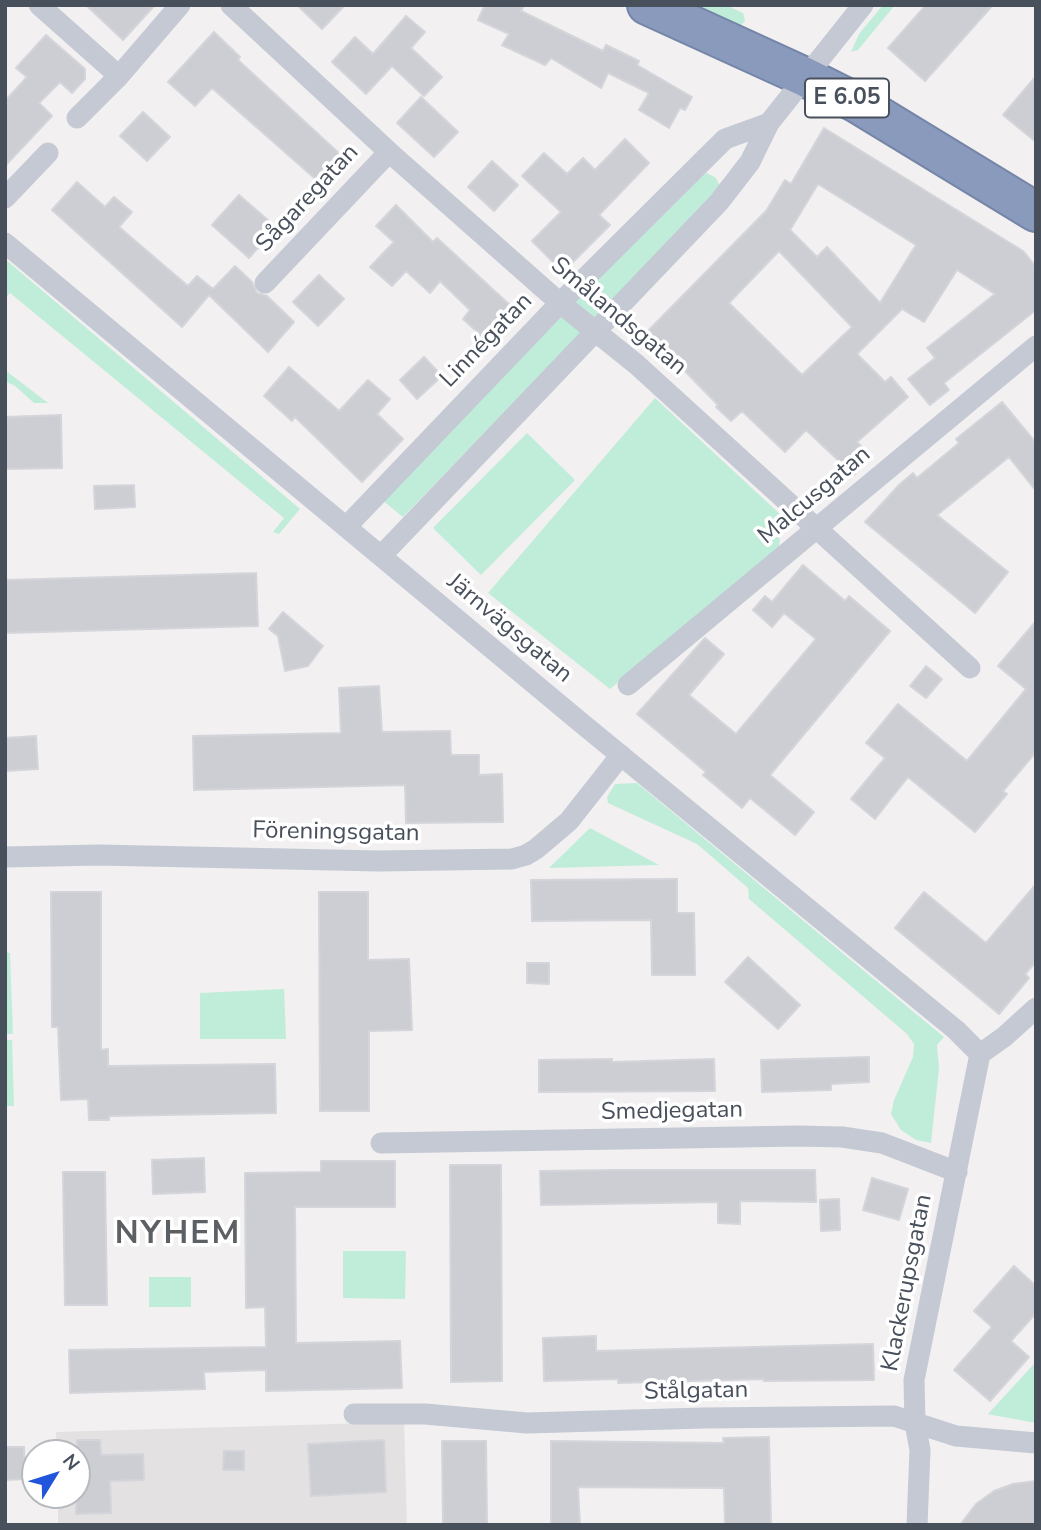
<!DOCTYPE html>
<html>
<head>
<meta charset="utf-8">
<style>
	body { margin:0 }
	#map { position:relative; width:1041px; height:1530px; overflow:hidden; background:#f2f0f0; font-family:"Nunito Sans",sans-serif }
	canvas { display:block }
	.frame { position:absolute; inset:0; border:7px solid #48505c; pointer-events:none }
	.north { position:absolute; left:21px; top:1439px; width:70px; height:70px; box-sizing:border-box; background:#fff; border:2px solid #b6b9be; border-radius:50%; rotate:52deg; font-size:19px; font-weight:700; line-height:28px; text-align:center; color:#48505c }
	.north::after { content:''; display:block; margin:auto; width:24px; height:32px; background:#2155db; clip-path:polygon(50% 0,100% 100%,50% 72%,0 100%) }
</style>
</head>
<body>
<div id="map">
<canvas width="1041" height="1530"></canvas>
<div class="frame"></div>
<div class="north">N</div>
</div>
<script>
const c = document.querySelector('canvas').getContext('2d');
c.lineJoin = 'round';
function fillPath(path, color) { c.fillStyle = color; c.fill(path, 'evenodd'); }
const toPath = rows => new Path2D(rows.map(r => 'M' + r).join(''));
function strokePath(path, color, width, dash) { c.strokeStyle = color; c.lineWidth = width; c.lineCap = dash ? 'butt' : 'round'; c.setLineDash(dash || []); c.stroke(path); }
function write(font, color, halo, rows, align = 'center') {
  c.font = font + ' "Nunito Sans",sans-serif'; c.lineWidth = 7; c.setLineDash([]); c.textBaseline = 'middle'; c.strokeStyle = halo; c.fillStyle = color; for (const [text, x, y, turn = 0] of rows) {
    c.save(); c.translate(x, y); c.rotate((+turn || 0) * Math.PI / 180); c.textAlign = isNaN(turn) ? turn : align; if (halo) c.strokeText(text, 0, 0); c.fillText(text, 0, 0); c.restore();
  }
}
fillPath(toPath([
	[404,1422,407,1525,58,1525,58,1495,77,1495,77,1453,57,1453,56,1432]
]), '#e3e1e1');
fillPath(toPath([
	[702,5,726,5,743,13,745,20,739,30,711,18],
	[883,5,895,5,858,50,851,52,859,34],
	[707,173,716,178,720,186,592,321,578,310,576,301,699,177],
	[5,259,300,509,279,534,273,532,284,518,10,293,5,298],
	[561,315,581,333,403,517,382,500],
	[5,370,48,403,34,403,15,386,5,381],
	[655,398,782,516,779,548,610,689,488,593],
	[527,433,575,480,481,575,433,528],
	[637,783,944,1037,937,1045,939,1068,931,1143,916,1140,901,1130,891,1114,894,1100,913,1057,914,1044,907,1034,749,899,748,888,697,844,608,803,607,797,615,784],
	[590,828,659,865,549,868],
	[5,952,10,953,13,1034,5,1034],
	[284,989,286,1039,200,1039,200,993],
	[5,1040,12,1040,14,1106,5,1106],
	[343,1251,406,1251,405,1299,343,1298],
	[149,1277,191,1277,191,1307,149,1307],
	[1034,1364,1036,1423,987,1414,988,1414]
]), '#c0edd9');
const building = toPath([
	[86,5,155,5,123,40,86,5],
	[297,5,345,5,322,29,297,5],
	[485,5,524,5,521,11,603,51,606,45,639,61,637,65,692,97,685,110,680,108,669,128,639,110,649,93,608,73,601,88,551,58,545,65,502,45,509,34,478,20,485,5],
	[926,5,993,5,925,81,888,48,926,5],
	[406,16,425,32,411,48,442,77,424,96,392,66,366,94,332,62,355,37,373,54,406,16],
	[214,32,240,57,238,60,343,157,320,183,212,88,195,106,168,82,214,32],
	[46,35,85,69,85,79,72,93,60,82,39,103,52,116,5,166,5,101,27,77,16,68,46,35],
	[1036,76,1036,142,1003,115,1036,76],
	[421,97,458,132,434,157,397,123,421,97],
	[143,112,170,137,147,161,120,136,143,112],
	[824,128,1023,251,1036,267,1036,310,944,383,949,390,930,405,908,379,935,358,927,348,995,294,957,270,924,322,902,309,857,354,885,382,891,377,908,397,857,442,871,456,854,475,806,430,785,452,742,411,731,421,716,407,718,405,673,359,670,363,643,336,766,211,785,180,791,184,824,128],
	[818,184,916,245,880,303,827,247,817,257,790,230,818,184],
	[779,251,852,327,802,375,729,303,779,251],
	[625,139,649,163,599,215,610,225,563,272,532,241,561,212,522,176,544,153,567,174,583,158,595,170,625,139],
	[492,161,518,185,494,211,468,187,492,161],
	[77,182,105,207,114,197,132,212,119,227,188,286,197,276,213,289,235,266,252,282,257,293,267,296,294,322,268,352,209,295,182,327,52,210,77,182],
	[239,195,276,227,249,258,212,225,239,195],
	[396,205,433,242,437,238,512,307,484,338,463,319,470,310,440,281,430,293,406,271,392,286,370,267,394,242,376,226,396,205],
	[319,275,344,299,318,326,293,302,319,275],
	[424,357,442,376,417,399,400,380,424,357],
	[289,367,339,411,368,380,390,399,377,414,403,439,362,482,295,417,292,421,264,396,289,367],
	[1002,402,1036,443,1036,491,1009,457,937,515,1008,572,975,613,865,522,899,485,913,473,917,478,959,443,956,439,1002,402],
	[61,415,62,468,5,469,5,417,61,415],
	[134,485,135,507,95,509,94,486,134,485],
	[803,565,845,601,849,596,890,631,770,775,814,812,795,835,750,798,742,808,703,775,706,772,637,714,705,638,724,654,689,695,736,734,816,639,784,613,772,627,753,610,765,596,772,602,803,565],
	[256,573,258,626,5,633,5,580,256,573],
	[283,612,323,646,308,666,285,671,278,636,269,629,283,612],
	[1036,621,1036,752,1003,791,1007,794,975,832,908,777,875,819,851,799,885,758,866,743,898,704,967,761,1026,689,998,666,1036,621],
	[926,666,942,679,926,698,910,686,926,666],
	[379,686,382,732,450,731,451,755,479,755,479,775,502,774,503,822,406,823,405,785,194,790,193,736,341,733,339,688,379,686],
	[36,736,38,769,5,771,5,738,36,736],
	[677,879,677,913,694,913,695,975,652,975,651,920,532,921,531,880,677,879],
	[1036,884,1036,962,1025,974,1029,978,999,1014,895,928,924,892,986,943,1036,884],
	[51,892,101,892,101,1050,108,1049,108,1066,275,1064,276,1113,109,1116,109,1120,89,1120,88,1099,61,1100,58,1027,52,1027,51,892],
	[319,892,368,892,368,960,409,959,412,1030,369,1031,369,1111,320,1111,319,892],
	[748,957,800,1005,778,1029,725,982,748,957],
	[527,963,549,963,549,984,527,983,527,963],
	[869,1057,869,1082,831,1084,831,1090,762,1092,761,1060,869,1057],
	[612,1059,612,1062,714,1059,715,1091,539,1092,539,1060,612,1059],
	[204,1158,205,1192,153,1194,152,1160,204,1158],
	[321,1161,395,1161,395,1207,295,1207,296,1343,400,1341,402,1388,266,1391,266,1370,204,1372,205,1389,70,1393,69,1350,266,1347,265,1307,246,1308,245,1173,321,1172,321,1161],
	[450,1165,501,1165,502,1381,451,1382,450,1165],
	[612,1170,815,1170,816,1202,740,1201,740,1224,718,1223,718,1202,541,1205,540,1171,612,1170],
	[63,1172,105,1172,107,1305,65,1305,63,1172],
	[872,1178,908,1189,899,1220,863,1210,872,1178],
	[839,1199,840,1230,821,1231,820,1200,839,1199],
	[1014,1266,1036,1286,1036,1313,1011,1341,1029,1357,990,1401,954,1370,992,1327,974,1311,1014,1266],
	[596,1336,596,1351,873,1344,874,1380,764,1381,764,1379,618,1383,618,1379,544,1381,543,1338,596,1336],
	[769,1437,771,1525,725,1525,724,1488,578,1487,580,1525,551,1525,551,1441,724,1443,723,1438,769,1437],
	[77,1440,100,1440,101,1455,143,1454,144,1480,110,1481,111,1513,76,1514,77,1440],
	[384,1440,386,1492,311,1496,308,1444,384,1440],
	[442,1441,486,1441,487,1525,443,1525,442,1441],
	[5,1447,24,1447,25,1479,5,1480,5,1447],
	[224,1451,244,1451,244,1470,223,1470,224,1451],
	[1036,1481,1036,1525,960,1525,976,1504,994,1491,1013,1484,1036,1481]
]);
fillPath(building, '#cdced4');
strokePath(building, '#d4d5db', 2);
const highway = toPath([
	[647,5,805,77,857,103,1036,212]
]);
strokePath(highway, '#7585a8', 42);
strokePath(toPath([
	[39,5,119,76],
	[231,5,389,152,560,303,636,364,970,668],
	[77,118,119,76,180,5],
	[5,198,48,153],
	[5,243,585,726,956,1030,980,1054],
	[265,283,389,152],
	[346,527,560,303,725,139,769,123],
	[381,556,719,202,750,162,769,123,863,5],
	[628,685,1036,346],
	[5,857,99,855,379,861,512,859,526,855,536,849,569,821,621,755],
	[980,1054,1004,1037,1036,1008],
	[381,1143,799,1136,842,1137,882,1143,957,1172],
	[354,1414,425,1414,527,1423,704,1418,894,1416,956,1436,1036,1443],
	[917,1525,920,1450,915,1423,914,1380,980,1054]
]), '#c4c9d4', 21);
strokePath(highway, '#899abc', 38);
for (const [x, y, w] of [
	[847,98,84]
]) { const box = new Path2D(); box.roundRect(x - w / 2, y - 19.5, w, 39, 5); c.fillStyle = '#fff'; c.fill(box); strokePath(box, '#48505c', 2); }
write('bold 23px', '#48505c', null, [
	["E 6.05",847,98]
]);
write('24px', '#48505c', '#fff', [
	["Sågaregatan",308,199,-47],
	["Smålandsgatan",618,317,40],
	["Linnégatan",487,341,-46],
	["Malcusgatan",815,496,-40],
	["Järnvägsgatan",509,629,40],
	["Föreningsgatan",336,833,1],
	["Smedjegatan",672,1112,-1],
	["Klackerupsgatan",908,1283,-79],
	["Stålgatan",696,1392,-1]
]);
c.letterSpacing = '2px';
write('bold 32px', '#5c5f64', '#fff', [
	["NYHEM",178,1235]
]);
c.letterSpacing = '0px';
</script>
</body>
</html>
